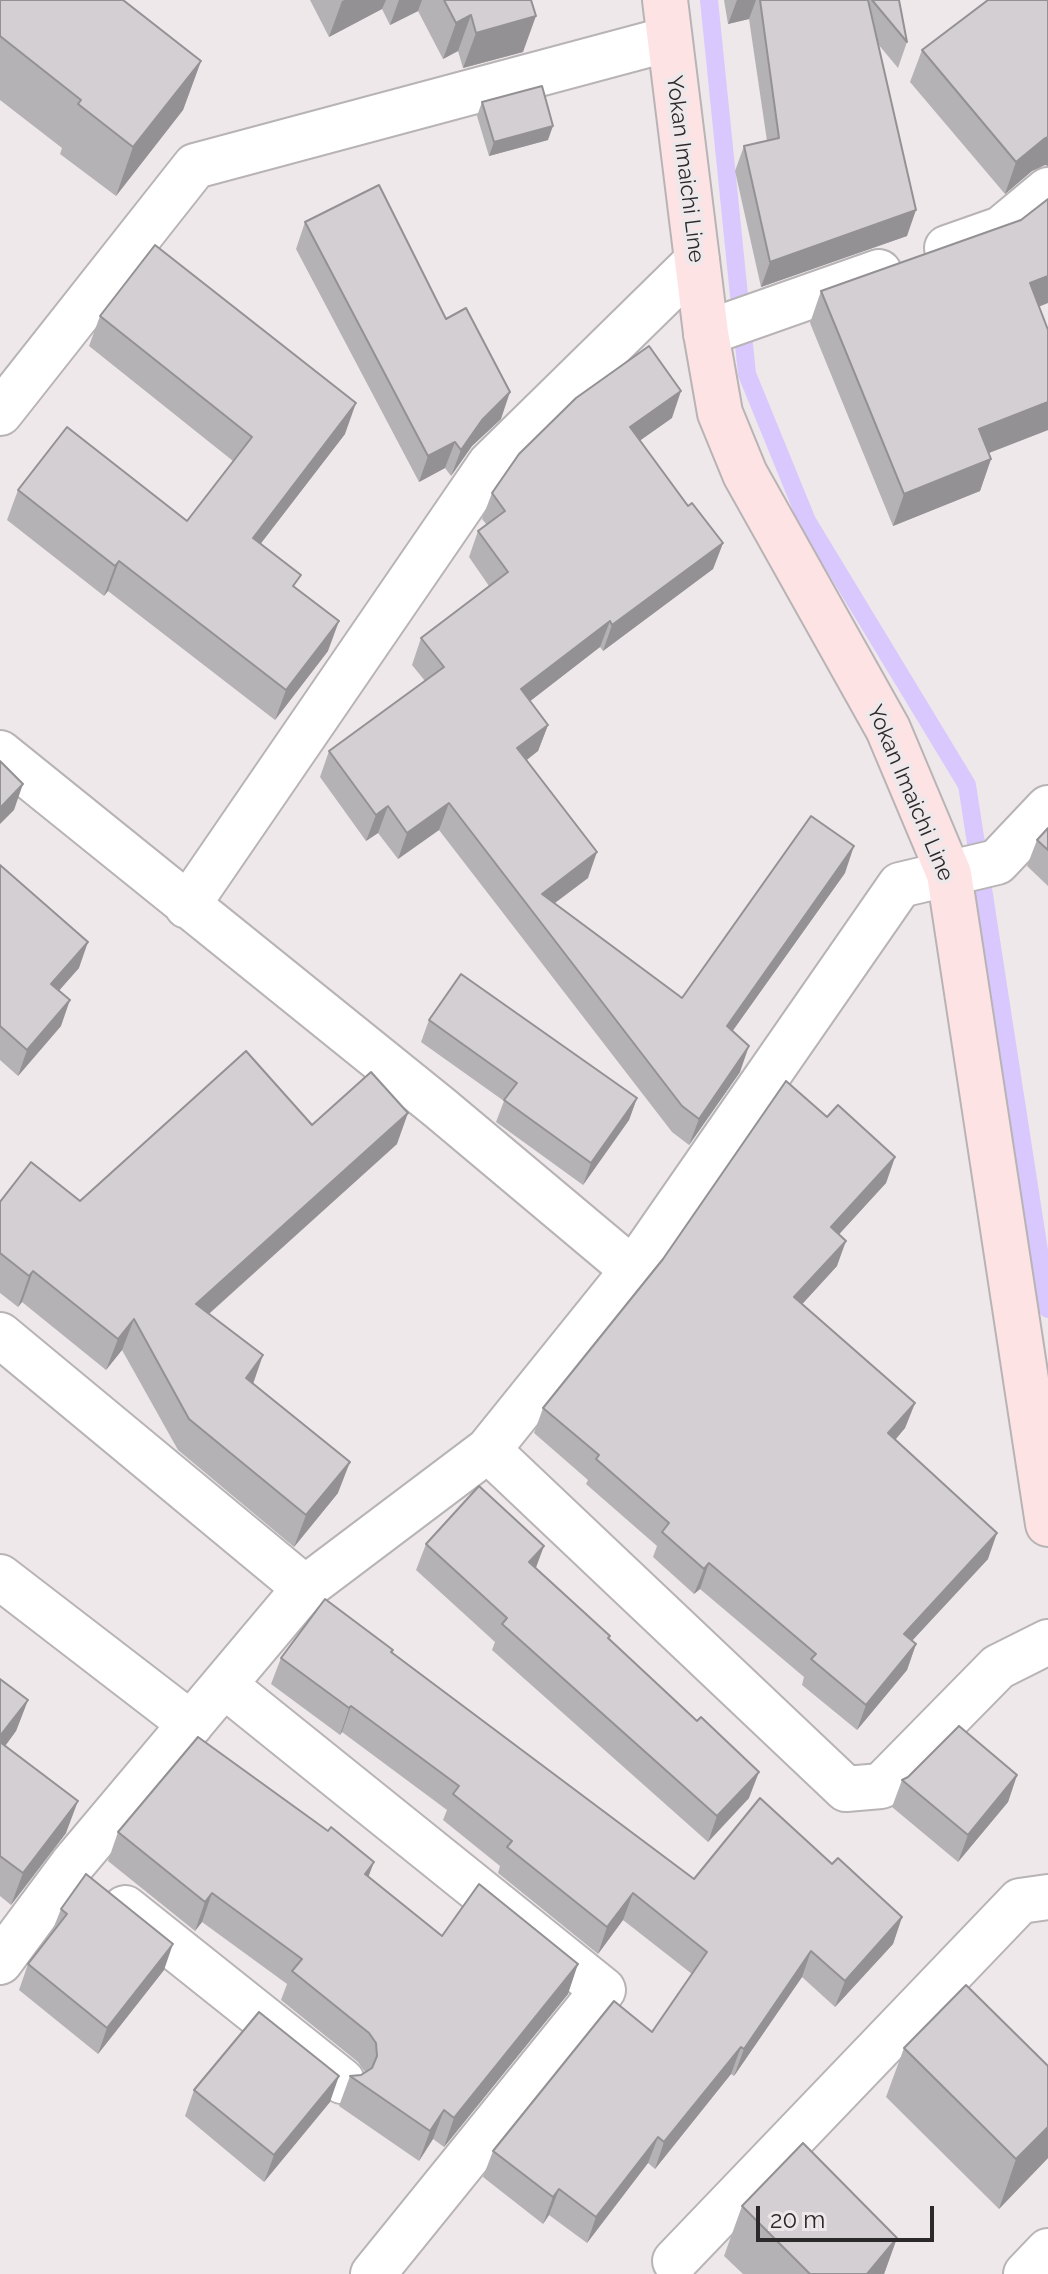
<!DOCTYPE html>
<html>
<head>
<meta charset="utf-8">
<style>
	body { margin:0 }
	#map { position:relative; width:1048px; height:2274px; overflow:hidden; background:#eee8eb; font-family:Raleway,sans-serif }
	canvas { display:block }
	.scale { position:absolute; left:756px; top:2206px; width:178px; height:36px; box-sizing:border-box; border:4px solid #2c292a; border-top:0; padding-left:10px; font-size:24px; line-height:28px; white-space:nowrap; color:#2c292a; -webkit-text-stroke:6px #eee8eb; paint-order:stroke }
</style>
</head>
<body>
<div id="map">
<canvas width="1048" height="2274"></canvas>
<div class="scale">20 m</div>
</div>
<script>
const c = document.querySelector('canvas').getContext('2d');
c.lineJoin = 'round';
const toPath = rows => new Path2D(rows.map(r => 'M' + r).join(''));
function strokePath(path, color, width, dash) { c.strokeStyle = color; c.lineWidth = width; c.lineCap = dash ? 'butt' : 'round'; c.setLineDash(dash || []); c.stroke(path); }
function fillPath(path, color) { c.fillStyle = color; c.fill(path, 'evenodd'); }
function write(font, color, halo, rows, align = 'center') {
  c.font = font + ' Raleway,sans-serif'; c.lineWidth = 8; c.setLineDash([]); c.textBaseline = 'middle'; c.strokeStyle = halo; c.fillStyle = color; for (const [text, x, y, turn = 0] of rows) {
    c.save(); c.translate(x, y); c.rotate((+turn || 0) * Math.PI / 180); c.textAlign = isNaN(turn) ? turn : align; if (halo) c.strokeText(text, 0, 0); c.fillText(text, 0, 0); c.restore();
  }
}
strokePath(toPath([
	[709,0,747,374,807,521,967,785,1048,1309]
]), '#d9c8fd', 18);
const street = toPath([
	[947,248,1001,229,1048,190],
	[706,333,879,272],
	[0,413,195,166,669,39],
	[0,753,440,1108,633,1270],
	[187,906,490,464,697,261],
	[0,1335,305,1588],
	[488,1450,846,1789,881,1786,998,1667,1048,1642],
	[0,1577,191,1724],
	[224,1685,603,1990,373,2274],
	[125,1908,342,2081],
	[0,1962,72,1865,305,1588,488,1450,633,1270,900,885,997,862,1048,808],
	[675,2261,1020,1901,1048,1897],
	[1026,2274,1048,2251]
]);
const secondary = toPath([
	[665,0,706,333,720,413,745,474,888,729,949,874,1048,1524]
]);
strokePath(street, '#b8b3b5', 48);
strokePath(secondary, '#b8b3b5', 48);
strokePath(street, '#fff', 44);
strokePath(secondary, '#fee3e5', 44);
fillPath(toPath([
	[0,0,201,61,183,110,116,196,60,154,62,148,0,100],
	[310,0,531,0,523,52,463,68,458,51,443,59,418,11,390,25,382,9,329,37],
	[724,0,899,0,907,42,898,68,878,44,907,236,761,287,735,171,744,146,767,141,749,19,728,24],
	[922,50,1045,165,1032,171,1005,194,910,82],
	[482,102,548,140,489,156,477,116],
	[1021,220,1039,307,1048,330,1048,430,989,453,991,459,980,491,893,526,810,323,821,291],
	[305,222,446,319,501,419,472,446,451,476,445,468,419,482,296,249],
	[100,316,345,434,261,543,296,588,328,651,275,720,108,591,104,596,7,520,18,490,187,521,233,461,89,346],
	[672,418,640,440,688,506,723,543,713,569,603,651,600,647,530,701,548,725,538,751,527,760,588,878,555,903,682,998,845,873,732,1031,740,1072,689,1145,672,1132,439,830,398,859,378,833,366,841,320,777,329,751,425,681,412,665,421,638,489,586,469,557,478,531,487,525,482,519,492,493],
	[1048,828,1048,886,1027,866,1037,840],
	[0,865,79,968,59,990,61,1026,18,1076,0,1060],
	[429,1020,637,1098,629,1120,583,1185,496,1122,504,1101,421,1042],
	[827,1117,895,1157,886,1183,839,1234,837,1266,802,1304,915,1403,905,1428,895,1440,988,1559,912,1641,916,1644,907,1670,857,1730,802,1685,804,1677,700,1589,694,1594,653,1557,657,1546,586,1484,588,1480,534,1433,543,1408],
	[312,1125,397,1144,209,1314,253,1384,338,1493,294,1547,178,1450,122,1350,106,1370,22,1302,18,1307,0,1293,0,1202,80,1201],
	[426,1544,536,1568,609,1639,749,1798,708,1842,492,1650,495,1642,416,1570],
	[392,1652,694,1879,832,1864,902,1917,893,1944,835,2007,802,1977,734,2076,731,2074,655,2169,648,2163,587,2243,549,2215,543,2224,483,2177,493,2151,652,2032,692,1974,623,1920,598,1954,498,1873,500,1866,443,1820,447,1810,342,1732,340,1735,271,1684,281,1658],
	[0,1679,28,1700,16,1731,5,1746,66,1833,11,1905,0,1896],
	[1017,1775,1008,1802,958,1862,892,1807,902,1780],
	[328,1831,374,1862,368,1876,442,1936,568,1994,444,2147,433,2139,419,2161,339,2106,350,2076,361,2075,365,2072,358,2062,281,2000,287,1984,202,1922,195,1931,108,1861,118,1832],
	[61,1909,164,1970,98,2054,19,1990,28,1964,51,1934],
	[904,2048,1048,2158,999,2209,886,2097],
	[194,2090,330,2102,264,2182,185,2116],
	[742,2206,897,2238,884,2274,743,2274,724,2256]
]), '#b5b2b5');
fillPath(toPath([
	[345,0,386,0,382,9,329,37,342,1],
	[399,0,422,0,418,11,390,25],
	[737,0,756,0,749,19,728,24],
	[471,15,458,51,443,59,456,23],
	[536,16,523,52,463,68,476,33],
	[201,61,183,110,116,196,133,147],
	[553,126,548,140,489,156,494,142],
	[1048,137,1048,166,1045,165,1032,171,1005,194,1016,162,1044,139],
	[916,210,907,236,761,287,770,262],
	[1048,276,1048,303,1019,315,1030,283],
	[681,391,672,418,621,454,630,427],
	[510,392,501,419,472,446,451,476,461,450,482,420],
	[1048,402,1048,430,968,461,979,429],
	[356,403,345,434,242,568,253,538],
	[455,442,445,468,419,482,428,456],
	[991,459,980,491,893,526,904,494],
	[723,543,713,569,603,651,612,625],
	[119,561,108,591,104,596,115,566],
	[339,621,328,651,275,720,286,690],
	[610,621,600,647,511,716,521,689],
	[548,725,538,751,508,774,517,748],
	[23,784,14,810,0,824,0,808],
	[449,803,439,830,398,859,407,833],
	[388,806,378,833,366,841,376,815],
	[854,846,845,873,717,1053,727,1026],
	[597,852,588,878,536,917,542,894],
	[88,942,79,968,42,1010,51,984],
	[70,1000,61,1026,18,1076,27,1050],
	[749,1046,740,1072,689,1145,699,1119],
	[637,1098,629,1120,583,1185,591,1163],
	[408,1113,397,1144,184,1336,196,1304],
	[895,1157,886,1183,822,1253,831,1227],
	[846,1241,837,1266,785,1323,794,1297],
	[33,1271,22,1302,18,1307,29,1276],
	[134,1319,122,1350,106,1370,118,1339],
	[263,1355,252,1387,246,1378],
	[915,1403,905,1428,879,1459,888,1433],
	[350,1462,338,1493,294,1547,306,1515],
	[997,1533,988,1559,895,1659,904,1634],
	[544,1546,534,1573,529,1562],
	[709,1563,700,1589,694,1594,704,1569],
	[916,1644,907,1670,857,1730,866,1705],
	[28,1700,16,1731,0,1753,0,1736],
	[351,1706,342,1732,340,1735,349,1708],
	[759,1772,749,1798,708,1842,717,1816],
	[1017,1775,1008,1802,958,1862,968,1835],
	[78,1801,66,1833,11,1905,23,1873],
	[374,1862,363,1891,365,1874],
	[212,1893,202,1922,195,1931,205,1902],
	[633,1893,623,1920,598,1954,607,1927],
	[902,1917,893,1944,835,2007,845,1981],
	[173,1944,164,1970,98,2054,107,2028],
	[811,1951,802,1977,734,2076,744,2049],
	[578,1964,568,1994,444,2147,454,2118],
	[741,2047,731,2074,655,2169,664,2142],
	[339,2076,330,2102,264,2182,274,2155],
	[444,2110,433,2139,419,2161,430,2131],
	[1048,2127,1048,2158,999,2209,1016,2159],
	[658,2137,648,2163,587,2243,596,2217],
	[559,2189,549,2215,543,2224,553,2197],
	[897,2238,884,2274,867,2274]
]), '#949194');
const building = toPath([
	[0,0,123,0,201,61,133,147,78,104,81,100,0,36,0,0],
	[444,0,531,0,536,16,476,33,471,15,456,23,444,0],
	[760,0,868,0,916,210,770,262,744,146,779,138,760,0],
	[872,0,899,0,907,42,872,0],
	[988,0,1048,0,1048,137,1044,139,1016,162,922,50,988,0],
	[542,86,553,126,494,142,482,102,542,86],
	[379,185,446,319,466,308,510,392,482,420,461,450,455,442,428,456,305,222,379,185],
	[1048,199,1048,276,1030,283,1048,330,1048,402,979,429,991,459,904,494,821,291,1021,220,1048,199],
	[155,245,356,403,253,538,301,575,293,586,339,621,286,690,119,561,115,566,18,490,67,427,187,521,252,437,100,316,155,245],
	[649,346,681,391,630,427,688,506,692,503,723,543,612,625,610,621,521,689,548,725,517,748,597,852,542,894,682,998,811,816,854,846,727,1026,749,1046,699,1119,682,1106,449,803,407,833,388,806,376,815,329,751,444,667,421,638,508,572,478,531,505,511,492,493,519,454,576,398,649,346],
	[0,761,23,784,0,808,0,761],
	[1048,828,1048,850,1037,840,1048,828],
	[0,865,88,942,51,984,70,1000,27,1050,0,1026,0,865],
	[461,974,637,1098,591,1163,504,1100,517,1083,429,1020,461,974],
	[246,1051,312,1125,371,1072,408,1113,196,1304,263,1355,246,1378,350,1462,306,1515,189,1419,134,1319,118,1339,33,1271,29,1276,0,1253,0,1202,31,1162,80,1201,246,1051],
	[786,1081,827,1117,838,1105,895,1157,831,1227,846,1241,794,1297,915,1403,888,1433,997,1533,904,1634,916,1644,866,1705,811,1659,816,1654,709,1563,704,1569,662,1532,669,1523,596,1459,599,1455,543,1408,663,1259,786,1081],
	[479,1486,544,1546,529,1562,610,1636,608,1638,697,1721,701,1717,759,1772,717,1816,502,1624,507,1618,426,1544,479,1486],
	[325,1599,393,1650,391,1652,694,1879,760,1798,832,1864,838,1858,902,1917,845,1981,811,1951,744,2049,741,2047,664,2142,658,2137,596,2217,559,2189,553,2197,493,2151,614,2001,652,2032,707,1952,633,1893,607,1927,507,1847,512,1841,453,1794,459,1786,351,1706,349,1708,281,1658,325,1599],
	[0,1679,28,1700,0,1736,0,1679],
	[959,1726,1017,1775,968,1835,902,1780,908,1777,959,1726],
	[198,1737,328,1831,331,1827,374,1862,365,1874,442,1936,479,1884,578,1964,454,2118,444,2110,430,2131,350,2076,361,2075,372,2068,377,2056,376,2043,369,2033,292,1971,302,1959,212,1893,205,1902,118,1832,198,1737],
	[0,1742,78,1801,23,1873,0,1856,0,1742],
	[86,1874,173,1944,107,2028,28,1964,67,1914,61,1909,86,1874],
	[966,1985,1048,2066,1048,2127,1016,2159,904,2048,966,1985],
	[259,2012,339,2076,274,2155,194,2090,259,2012],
	[803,2143,897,2238,867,2274,810,2274,742,2206,803,2143]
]);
fillPath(building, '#d3cfd3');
strokePath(building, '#949194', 2);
write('22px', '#2c292a', '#eee8eb', [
	["Yokan Imaichi Line",685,169,83],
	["Yokan Imaichi Line",910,793,67]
]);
</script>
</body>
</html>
